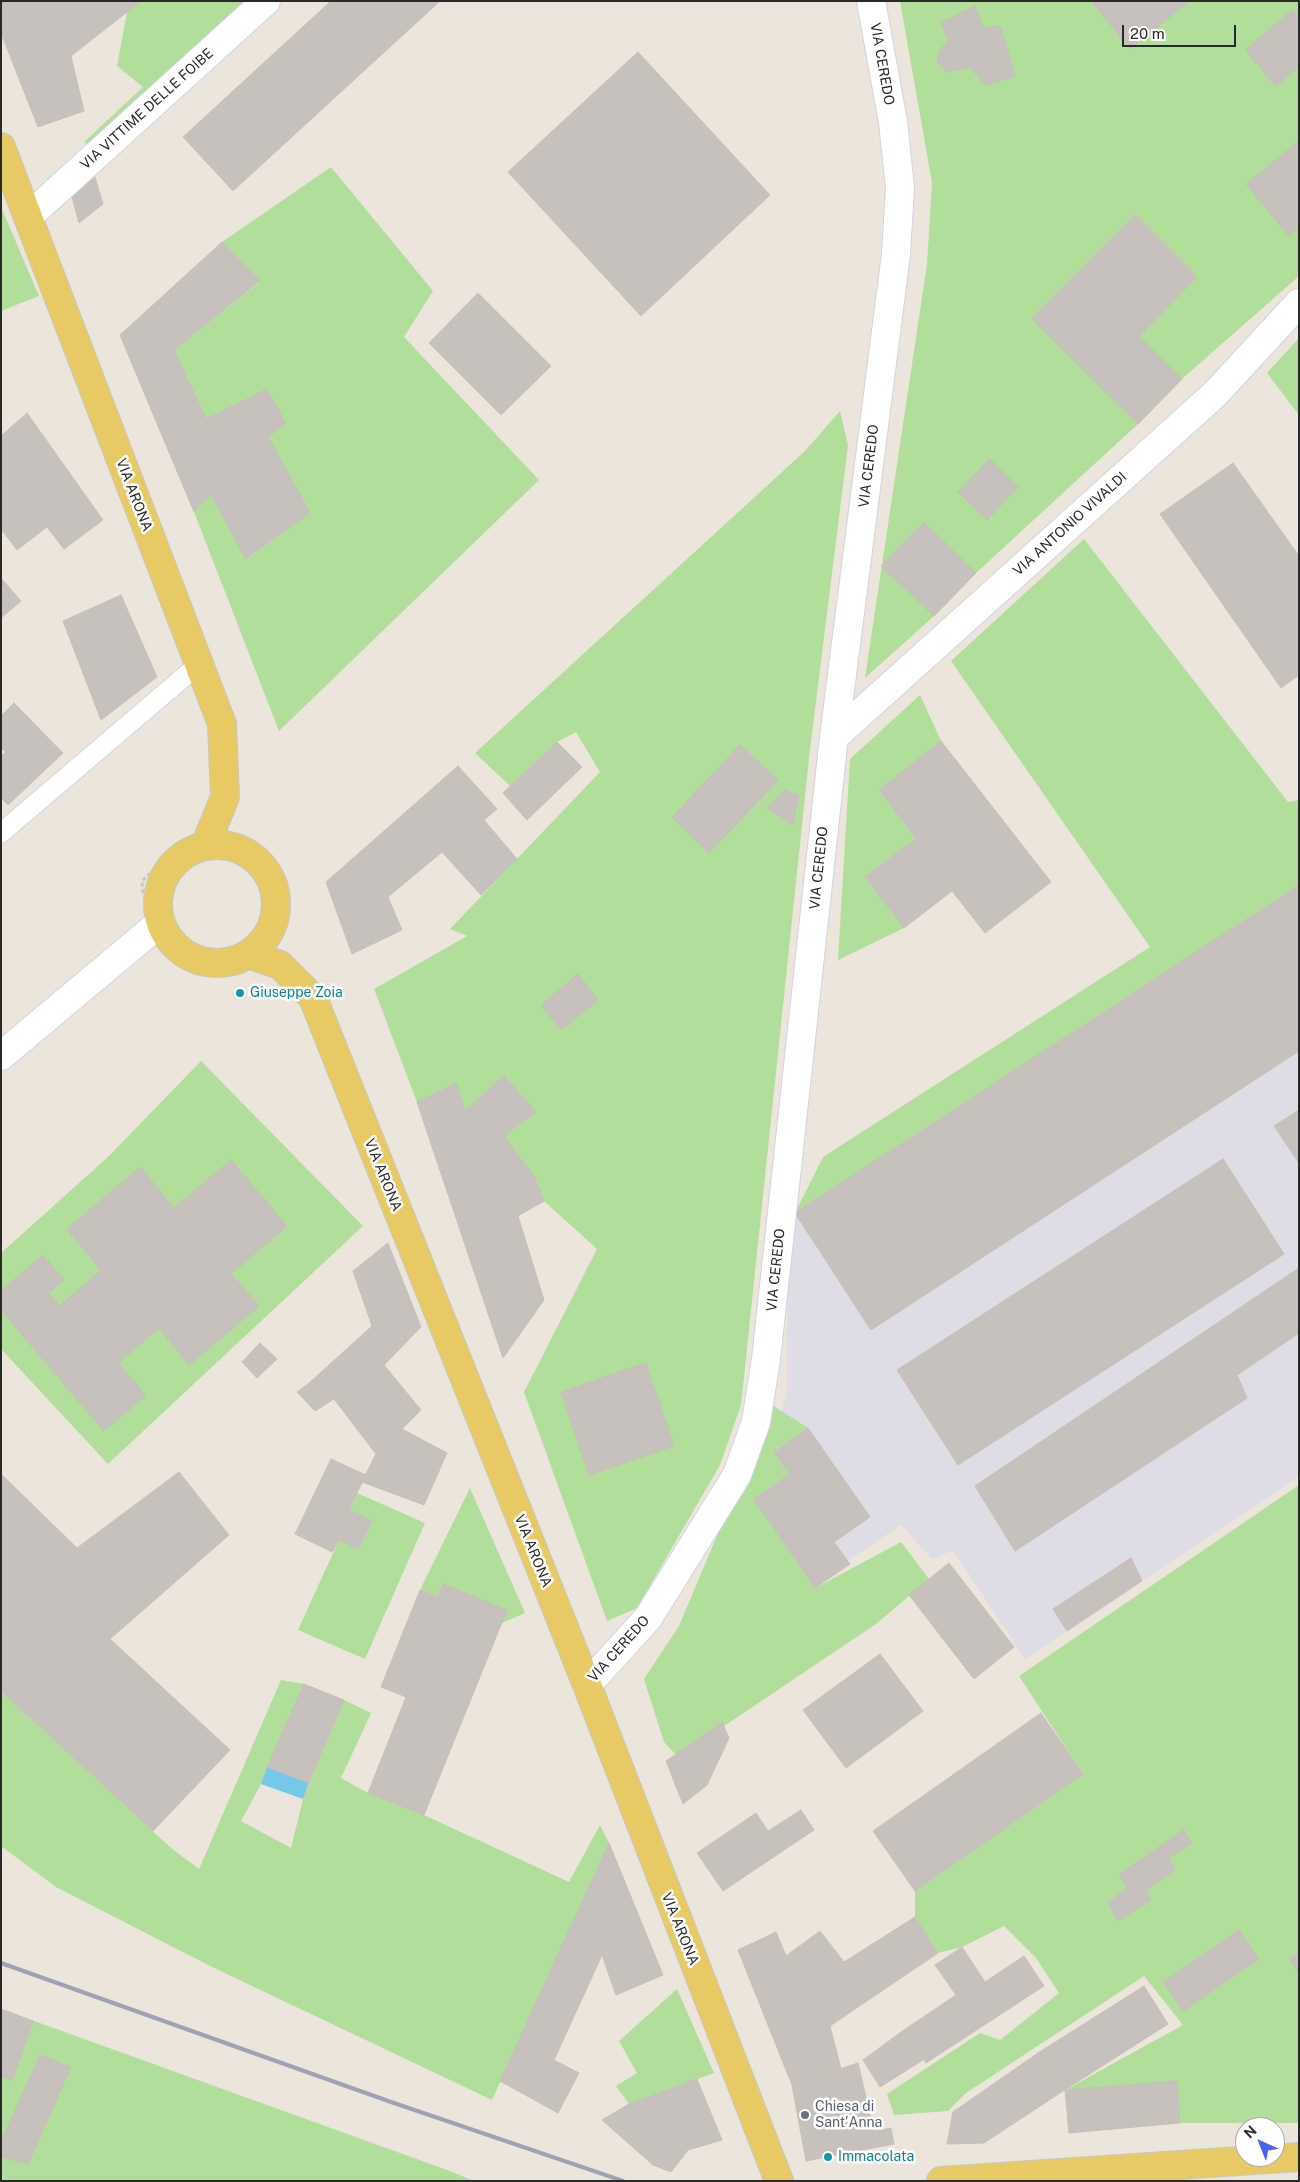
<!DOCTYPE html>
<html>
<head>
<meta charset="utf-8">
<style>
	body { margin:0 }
	#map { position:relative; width:1300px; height:2182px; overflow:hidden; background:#ebe5dc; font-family:"Public Sans",sans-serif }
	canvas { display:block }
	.frame { position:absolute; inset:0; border:2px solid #292929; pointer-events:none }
	.north { position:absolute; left:1235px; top:2117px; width:50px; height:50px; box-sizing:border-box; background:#fff; border:1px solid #a9a9a9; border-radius:50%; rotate:316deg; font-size:14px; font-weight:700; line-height:20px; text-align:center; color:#292929 }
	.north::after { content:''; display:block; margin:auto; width:18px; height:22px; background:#4563ef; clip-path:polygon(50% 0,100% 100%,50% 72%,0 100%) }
	.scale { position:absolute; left:1122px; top:25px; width:114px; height:22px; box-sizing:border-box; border:2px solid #292929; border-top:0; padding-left:6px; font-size:15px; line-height:18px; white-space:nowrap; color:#292929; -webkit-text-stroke:4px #fff; paint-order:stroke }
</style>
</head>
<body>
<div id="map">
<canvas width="1300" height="2182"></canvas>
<div class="frame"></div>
<div class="north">N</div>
<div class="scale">20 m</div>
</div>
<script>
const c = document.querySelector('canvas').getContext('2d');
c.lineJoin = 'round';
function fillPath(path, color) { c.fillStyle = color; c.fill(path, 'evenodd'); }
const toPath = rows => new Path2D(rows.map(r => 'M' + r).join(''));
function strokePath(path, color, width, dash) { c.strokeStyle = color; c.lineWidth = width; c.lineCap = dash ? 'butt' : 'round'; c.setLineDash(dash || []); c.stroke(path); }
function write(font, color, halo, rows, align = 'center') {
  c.font = font + ' "Public Sans",sans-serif'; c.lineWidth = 5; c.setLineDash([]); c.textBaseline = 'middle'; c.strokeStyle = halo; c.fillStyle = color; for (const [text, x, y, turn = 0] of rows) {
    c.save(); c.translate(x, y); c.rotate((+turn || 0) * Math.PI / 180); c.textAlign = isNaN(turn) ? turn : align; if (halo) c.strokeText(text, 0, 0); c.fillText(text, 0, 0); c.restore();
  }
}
fillPath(toPath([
	[1299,879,1299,1476,1025,1659,953,1550,932,1559,901,1525,807,1588,745,1505,787,1395,787,1218]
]), '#dedce4');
fillPath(toPath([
	[141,1,250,1,92,147,84,142,143,87,117,66,127,12],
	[900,1,1299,1,1299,276,1182,379,1138,424,976,573,934,616,865,678,927,264,932,183],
	[331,167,433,291,404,337,539,480,279,731,194,512,211,495,247,559,310,513,258,443,286,423,267,389,206,419,174,350,260,282,222,242],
	[1,207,39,296,1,311],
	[1299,338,1299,415,1267,373],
	[840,411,848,445,810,749,741,1405,720,1465,637,1608,607,1621,524,1392,597,1249,544,1201,534,1176,504,1136,536,1112,504,1075,465,1111,455,1083,417,1102,374,989,467,936,450,929,600,772,576,732,557,742,510,786,475,753,805,451],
	[1084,539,1288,802,1299,800,1299,885,795,1213,823,1157,1150,947,951,661],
	[920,695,941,741,879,790,916,838,865,877,904,928,838,960,850,759],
	[201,1061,363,1226,108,1464,1,1349,1,1253,108,1157],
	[772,1405,808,1428,774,1451,790,1474,754,1499,815,1588,901,1542,929,1579,876,1624,678,1757,664,1742,644,1679,679,1626],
	[1299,1485,1299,2123,1180,2123,1177,2082,1065,2090,1183,2025,1144,1976,966,2093,948,2111,894,2115,887,2094,980,2033,1000,2040,1059,1993,1036,1958,1004,1926,962,1947,938,1953,915,1917,915,1891,1083,1774,1019,1676],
	[470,1488,525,1613,500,1624,506,1610,443,1585,438,1597,420,1590],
	[357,1493,425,1523,365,1659,298,1630,339,1540,358,1549,372,1521,349,1509],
	[281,1680,304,1684,261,1784,241,1821,291,1848,303,1799,344,1700,371,1713,341,1778,368,1793,424,1815,569,1882,600,1825,609,1843,492,2100,210,1966,56,1887,1,1846,1,1691,171,1848,199,1869],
	[677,1989,714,2073,629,2104,616,2086,637,2073,619,2041],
	[1,2009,450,2171,474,2181,1,2181]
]), '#b2de9b');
fillPath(toPath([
	[267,1767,309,1783,303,1799,261,1784]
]), '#75c8e7');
const building = toPath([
	[1,1,141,1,71,56,84,111,38,127,1,33,1,1],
	[331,1,440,1,233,191,183,137,331,1],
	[1091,1,1187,1,1188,2,1130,49,1091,1],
	[975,6,983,28,1000,26,1015,76,985,85,970,67,947,72,937,62,940,50,948,41,941,23,975,6],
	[1292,10,1299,18,1299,66,1276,86,1245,50,1292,10],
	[638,52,770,195,641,316,508,172,638,52],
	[1299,141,1299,228,1289,236,1246,184,1299,141],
	[94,174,103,204,79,223,71,193,94,174],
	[1135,215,1197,277,1139,336,1182,379,1138,424,1032,319,1135,215],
	[222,242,260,281,174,350,206,419,267,389,286,423,268,437,310,513,246,559,211,495,194,512,120,335,222,242],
	[478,293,551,366,501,415,429,343,478,293],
	[27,413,103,520,64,549,47,527,17,550,1,529,1,436,27,413],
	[990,459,1018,487,987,520,958,492,990,459],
	[1233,463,1299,556,1299,675,1281,688,1160,514,1233,463],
	[924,522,976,573,934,616,881,566,924,522],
	[1,578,21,601,1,618,1,578],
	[121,595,157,677,101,720,63,621,121,595],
	[14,703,63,753,8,805,1,798,1,756,6,752,1,748,1,716,14,703],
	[941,741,1051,882,985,933,952,891,904,928,865,877,916,838,879,790,941,741],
	[557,742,582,767,527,820,503,793,557,742],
	[740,745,778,780,709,853,672,817,740,745],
	[458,766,497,809,484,820,517,859,481,895,442,852,388,897,402,930,352,954,326,882,458,766],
	[784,790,799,795,793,825,767,808,784,790],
	[1299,885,1299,1051,871,1330,795,1213,1299,885],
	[578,974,598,1000,561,1030,541,1005,578,974],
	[504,1075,536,1112,504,1136,534,1176,544,1201,518,1216,544,1300,503,1358,417,1102,456,1083,465,1111,504,1075],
	[1299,1110,1299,1163,1274,1126,1299,1110],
	[1223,1159,1284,1254,958,1465,897,1370,1223,1159],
	[231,1160,287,1226,231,1274,259,1306,189,1365,159,1328,118,1363,146,1395,104,1431,1,1310,1,1291,43,1255,64,1280,49,1293,60,1306,101,1270,67,1229,140,1167,174,1208,231,1160],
	[388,1243,421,1327,384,1365,421,1410,402,1429,447,1453,424,1505,362,1482,376,1454,334,1399,315,1411,297,1392,308,1384,372,1326,353,1271,388,1243],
	[1299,1268,1299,1333,1237,1375,1247,1398,1015,1551,975,1486,1299,1268],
	[260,1343,277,1359,257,1378,242,1362,260,1343],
	[646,1363,674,1446,589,1475,561,1392,646,1363],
	[808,1428,870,1517,834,1542,850,1564,815,1588,754,1499,790,1474,774,1452,808,1428],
	[331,1459,366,1475,349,1509,372,1521,358,1549,339,1540,332,1552,295,1534,331,1459],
	[179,1472,229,1535,110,1639,230,1750,153,1831,1,1691,1,1474,77,1548,179,1472],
	[1131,1558,1142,1581,1067,1631,1053,1609,1131,1558],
	[949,1563,1014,1647,974,1679,909,1595,949,1563],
	[443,1584,507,1610,424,1815,368,1793,406,1697,381,1687,420,1590,438,1597,443,1584],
	[880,1654,923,1711,846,1768,803,1710,880,1654],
	[304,1684,344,1700,309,1783,267,1767,304,1684],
	[1041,1713,1083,1774,915,1891,873,1831,1041,1713],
	[722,1722,729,1738,707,1785,683,1804,666,1761,722,1722],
	[801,1810,814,1830,723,1891,697,1853,756,1813,768,1831,801,1810],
	[1184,1830,1192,1843,1169,1858,1175,1870,1146,1890,1151,1900,1118,1921,1108,1903,1127,1888,1119,1874,1184,1830],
	[609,1843,663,1975,616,1995,602,1955,554,2060,579,2073,558,2113,500,2081,609,1843],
	[915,1917,938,1953,830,2026,841,2069,792,2085,738,1950,776,1932,786,1956,820,1931,844,1962,915,1917],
	[1239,1930,1259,1959,1183,2011,1163,1982,1239,1930],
	[962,1947,985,1982,1024,1956,1044,1986,926,2063,904,2030,956,1995,935,1965,962,1947],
	[1299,1953,1299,1973,1290,1959,1299,1953],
	[1144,1986,1168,2024,1063,2091,1038,2053,1144,1986],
	[1,2009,33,2021,12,2081,1,2076,1,2009],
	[904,2030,923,2060,880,2087,863,2060,904,2030],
	[1038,2053,1063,2091,984,2143,947,2144,953,2112,1038,2053],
	[40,2055,71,2067,28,2164,1,2157,1,2142,40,2055],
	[858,2063,874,2131,891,2128,894,2144,806,2161,792,2085,858,2063],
	[697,2079,722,2140,688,2150,671,2172,653,2165,602,2120,629,2104,697,2079],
	[1177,2081,1180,2123,1069,2133,1065,2090,1177,2081]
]);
fillPath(building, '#c6c1bc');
strokePath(building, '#c6c0b6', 1);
const service = toPath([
	[1,833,198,665]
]);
const minor = toPath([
	[28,217,266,1],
	[834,737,1215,394,1299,303],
	[587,1685,648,1618,737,1475,756,1422,766,1359,834,737,896,254,900,188,893,122,871,1]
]);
const secondary = toPath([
	[1,1056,161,922]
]);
const primary = toPath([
	[1,147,222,724,225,797,205,846],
	'158 904a59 59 0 1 1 118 0a59 59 0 1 1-118 0Z',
	[248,954,280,965,313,998,587,1685,779,2181],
	[941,2181,1299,2157]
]);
strokePath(service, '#d1d4e1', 21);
strokePath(minor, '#d1d4e1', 30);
strokePath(secondary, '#d1d4e1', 30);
strokePath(primary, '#c7c7c7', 30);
strokePath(toPath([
	[143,893,142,881,173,853]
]), '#c7c7c7', 3, [4, 2.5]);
strokePath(service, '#fff', 19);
strokePath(minor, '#fff', 28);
strokePath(secondary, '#fff', 28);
strokePath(primary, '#e8ca64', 28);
strokePath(toPath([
	[1,1963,391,2102,623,2181]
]), '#9fa2b3', 4);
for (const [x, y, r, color] of [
	[240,993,5,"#0f9aa8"],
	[805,2115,5,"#6b7280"],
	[828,2157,5,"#0f9aa8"]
]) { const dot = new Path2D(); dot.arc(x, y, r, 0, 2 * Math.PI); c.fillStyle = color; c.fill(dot); strokePath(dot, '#fff', 2); }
write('14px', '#292929', '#fff', [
	["VIA CEREDO",882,64,80],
	["VIA VITTIME DELLE FOIBE",147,109,-42],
	["VIA CEREDO",869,466,-83],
	["VIA ARONA",134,495,69],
	["VIA ANTONIO VIVALDI",1070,524,-42],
	["VIA CEREDO",819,868,-84],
	["VIA ARONA",383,1175,68],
	["VIA CEREDO",776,1270,-84],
	["VIA ARONA",533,1551,68],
	["VIA CEREDO",619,1649,-48],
	["VIA ARONA",680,1929,68]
]);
write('14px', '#0d838f', '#fff', [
	["Giuseppe Zoia",250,993],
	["Immacolata",838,2157]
], 'left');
write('14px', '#5b616d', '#fff', [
	["Chiesa di",815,2107],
	["Sant'Anna",815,2123]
], 'left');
</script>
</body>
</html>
